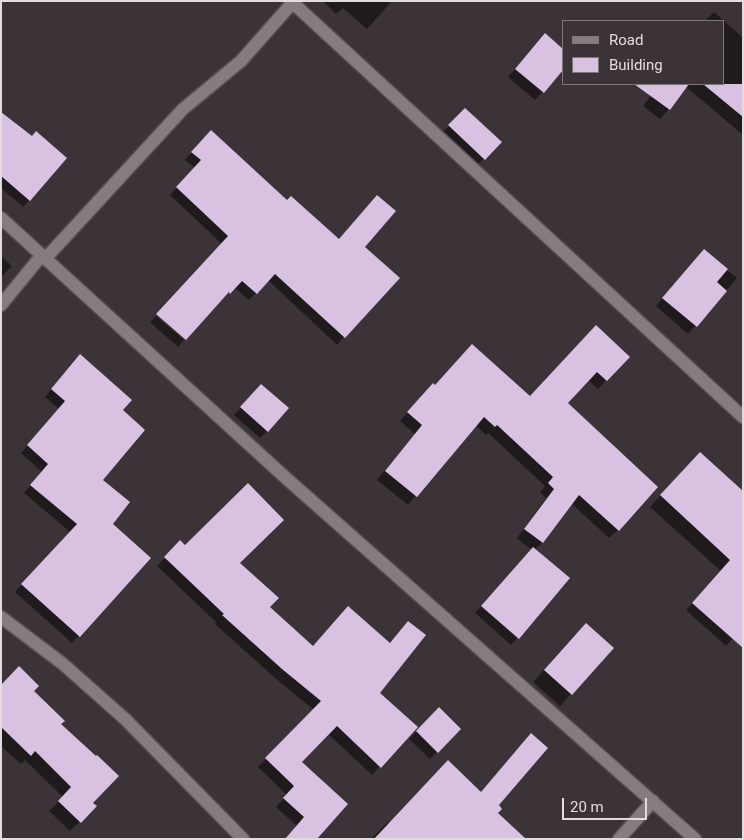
<!DOCTYPE html>
<html>
<head>
<meta charset="utf-8">
<style>
	body { margin:0 }
	#map { position:relative; width:744px; height:840px; overflow:hidden; background:#3b3337; font-family:Roboto,sans-serif }
	canvas { display:block }
	.frame { position:absolute; inset:0; border:2px solid #e1dcde; pointer-events:none }
	.legend { position:absolute; left:562px; top:20px; width:162px; height:65px; box-sizing:border-box; background:#3b3337; border:1px solid #7d777a; margin:0; padding:6px 9px; list-style:none; font-size:15px; color:#e1dcde }
	.legend li { display:flex; align-items:center; gap:10px; height:25px }
	.legend b { width:25px; border:1px solid #7d777a }
	.scale { position:absolute; left:562px; top:798px; width:85px; height:22px; box-sizing:border-box; border:2px solid #e1dcde; border-top:0; padding-left:6px; font-size:15px; line-height:18px; white-space:nowrap; color:#e1dcde; -webkit-text-stroke:4px #3b3337; paint-order:stroke }
</style>
</head>
<body>
<div id="map">
<canvas width="744" height="840"></canvas>
<div class="frame"></div>
<ul class="legend">
<li><b style="height:6px;background:#857c81"></b>Road</li>
<li><b style="height:14px;background:#d9c1e2"></b>Building</li>
</ul>
<div class="scale">20 m</div>
</div>
<script>
const c = document.querySelector('canvas').getContext('2d');
c.lineJoin = 'round';
function fillPath(path, color) { c.fillStyle = color; c.fill(path, 'evenodd'); }
const toPath = rows => new Path2D(rows.map(r => 'M' + r).join(''));
function strokePath(path, color, width, dash) { c.strokeStyle = color; c.lineWidth = width; c.lineCap = dash ? 'butt' : 'round'; c.setLineDash(dash || []); c.stroke(path); }
fillPath(toPath([
	[323,1,392,1,367,29,343,8,336,14],
	[714,12,743,38,743,135,685,86,669,109,660,119,643,106,659,84,723,84,723,21,705,21],
	[545,35,563,68,535,100,508,77],
	[465,109,500,142,477,166,442,133],
	[1,123,29,200,23,207,1,188],
	[204,139,338,241,363,247,344,337,337,345,268,280,249,300,234,287,222,300,221,299,222,244,170,195,195,168,185,160],
	[704,251,737,278,688,334,656,306],
	[1,256,12,266,1,277],
	[156,316,184,340,178,347,150,322],
	[587,335,606,380,598,389,588,380,566,403,618,530,609,538,571,503,542,543,534,550,568,578,511,645,475,613,532,550,517,538,546,498,540,492,545,486,488,433,486,435,475,425,408,505,377,480,415,434,400,421,424,394,530,397],
	[73,363,121,411,101,480,111,525,149,558,72,643,15,592,70,532,24,493,42,472,21,453,59,409,45,397],
	[254,393,267,431,260,438,234,415],
	[689,464,743,524,733,582,650,507],
	[180,542,185,547,238,563,269,607,313,647,389,644,408,623,378,693,416,727,372,775,328,734,300,762,347,804,297,826,276,807,287,795,258,767,314,710,274,677,215,624,216,622,157,566],
	[708,587,743,627,726,646,686,610],
	[575,635,613,648,560,706,533,682],
	[1,686,33,691,91,803,95,806,70,831,49,811,63,797,25,760,21,764,1,746],
	[439,709,459,729,430,759,409,739],
	[480,793,497,805,432,839,371,839,389,821,390,823]
]), '#0007');
fillPath(toPath([
	[545,33,563,49,563,70,544,93,515,69],
	[634,84,689,84,670,110],
	[703,84,743,84,743,117],
	[465,108,502,142,485,160,448,125],
	[1,112,32,136,36,131,67,158,30,201,1,176],
	[211,130,287,200,291,196,339,239,377,195,396,211,365,247,400,278,345,338,275,274,257,294,242,281,230,294,229,292,186,340,156,314,228,236,176,187,201,160,191,152],
	[704,249,728,269,717,282,727,291,697,327,662,298],
	[596,325,630,357,607,381,597,372,568,403,658,487,619,531,579,495,543,543,524,529,554,489,548,483,553,477,497,425,495,427,484,417,417,497,385,471,422,425,407,412,433,383,435,385,472,344,530,396],
	[80,354,132,400,123,410,145,430,103,480,130,502,113,524,151,558,80,637,21,584,77,524,30,485,48,464,27,445,65,401,51,389],
	[261,384,289,408,268,432,240,407],
	[700,452,743,491,743,648,692,603,730,560,660,495],
	[248,483,284,520,240,563,279,598,270,607,313,646,348,606,390,643,408,621,426,635,380,693,418,727,381,768,337,726,302,762,348,804,317,839,285,839,304,817,283,798,294,786,265,758,321,701,282,669,222,615,224,614,164,557,180,540,185,545],
	[533,547,570,578,519,639,481,606],
	[586,623,614,648,572,695,544,670],
	[19,666,39,686,34,691,65,721,61,724,96,756,97,755,119,776,93,803,97,806,81,823,58,801,71,787,35,751,31,756,1,727,1,685],
	[439,707,461,729,438,753,416,731],
	[531,733,548,748,499,805,502,809,498,813,526,839,374,839,448,760,481,792]
]), '#d9c1e2');
const minor = toPath([
	[293,3,743,417],
	[1,218,287,479,695,839],
	[45,259,183,109,241,61,294,1],
	[1,305,42,255],
	[1,617,63,664,125,719,243,839],
	[619,839,653,801]
]);
strokePath(minor, '#575054', 15);
strokePath(minor, '#857c81', 12);
</script>
</body>
</html>
